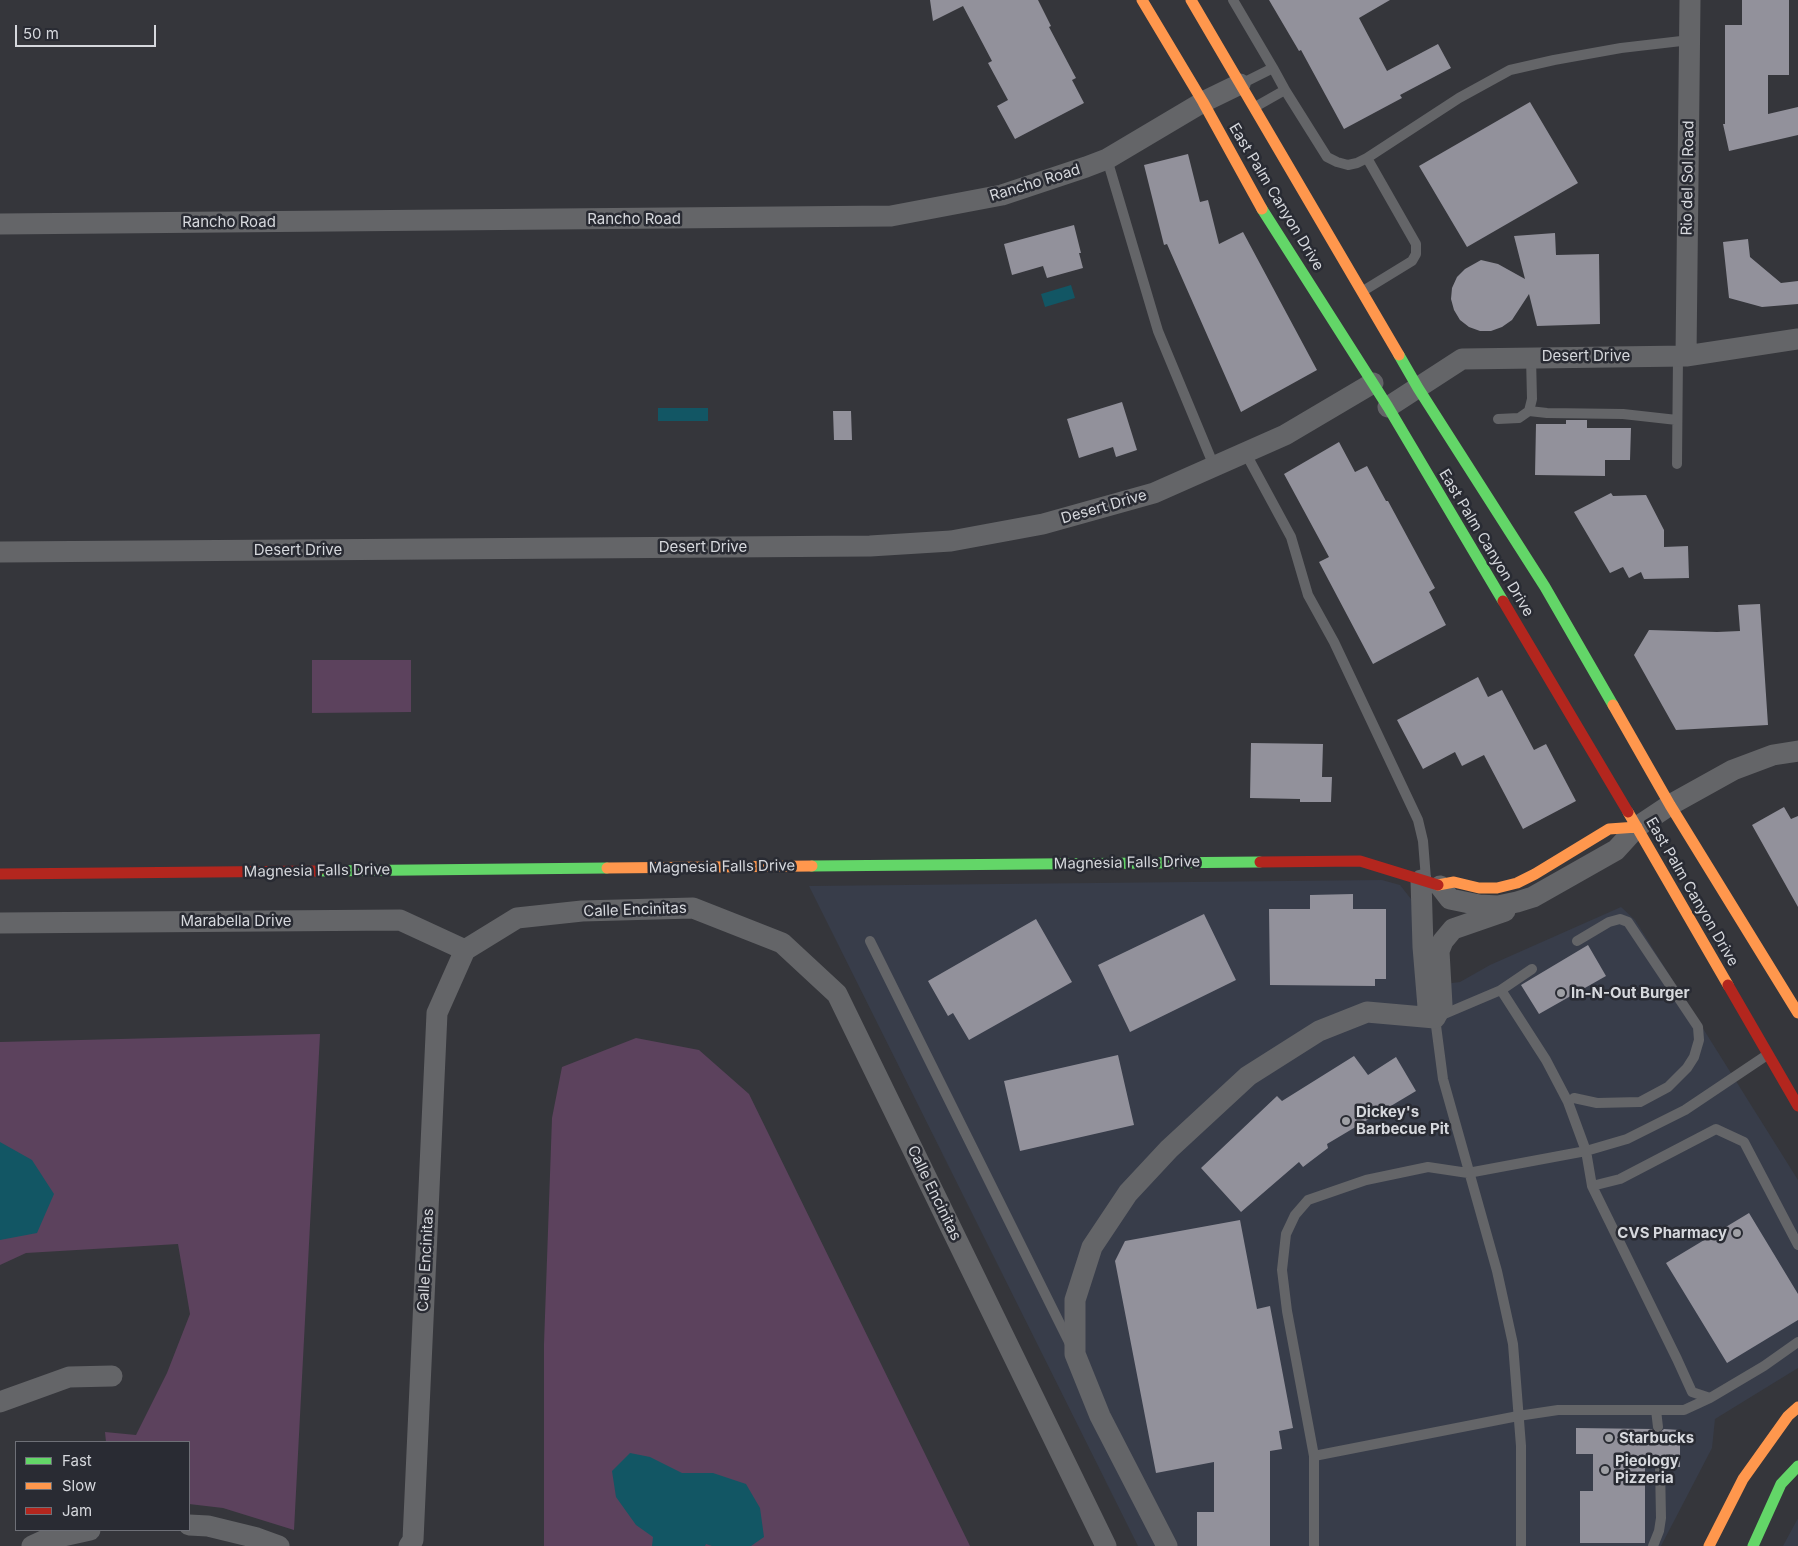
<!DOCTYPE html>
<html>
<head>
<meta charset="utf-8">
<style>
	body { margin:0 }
	#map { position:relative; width:1798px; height:1546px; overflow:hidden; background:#35363b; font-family:Inter,sans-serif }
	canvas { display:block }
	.legend { position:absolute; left:15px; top:1441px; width:175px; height:90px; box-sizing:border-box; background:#292b33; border:1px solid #6e7077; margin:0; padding:6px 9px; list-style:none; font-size:15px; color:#d6d8dd }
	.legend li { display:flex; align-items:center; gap:10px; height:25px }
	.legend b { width:25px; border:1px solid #6e7077 }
	.scale { position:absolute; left:15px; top:25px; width:141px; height:22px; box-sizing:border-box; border:2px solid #d6d8dd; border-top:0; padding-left:6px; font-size:15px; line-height:18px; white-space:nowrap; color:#d6d8dd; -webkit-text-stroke:4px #292b33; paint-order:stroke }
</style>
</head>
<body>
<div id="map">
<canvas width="1798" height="1546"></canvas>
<ul class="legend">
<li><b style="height:6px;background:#63d668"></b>Fast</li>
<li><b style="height:6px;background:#ff974d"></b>Slow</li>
<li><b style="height:6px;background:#b3261e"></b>Jam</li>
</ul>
<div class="scale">50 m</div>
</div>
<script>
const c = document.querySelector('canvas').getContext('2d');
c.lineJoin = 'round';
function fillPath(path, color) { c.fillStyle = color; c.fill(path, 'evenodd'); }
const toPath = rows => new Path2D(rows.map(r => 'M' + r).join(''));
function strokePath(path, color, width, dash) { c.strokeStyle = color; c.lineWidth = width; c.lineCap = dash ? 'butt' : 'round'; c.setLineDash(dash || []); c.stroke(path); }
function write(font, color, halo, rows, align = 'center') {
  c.font = font + ' Inter,sans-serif'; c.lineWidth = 5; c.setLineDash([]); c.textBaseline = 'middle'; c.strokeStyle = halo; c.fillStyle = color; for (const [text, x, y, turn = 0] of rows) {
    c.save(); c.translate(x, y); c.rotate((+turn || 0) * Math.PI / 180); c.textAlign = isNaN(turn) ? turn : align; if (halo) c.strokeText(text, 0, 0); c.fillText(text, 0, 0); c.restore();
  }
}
fillPath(toPath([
	[1382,880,1400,885,1411,899,1420,987,1460,982,1490,965,1621,907,1635,920,1798,1180,1798,1368,1715,1419,1712,1448,1661,1546,1138,1546,809,886],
	[1798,1519,1798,1546,1783,1546,1797,1520]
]), '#383d4a');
fillPath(toPath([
	[312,660,411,660,411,712,312,713],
	[320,1034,294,1530,223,1508,189,1504,189,1442,106,1442,105,1432,136,1435,167,1373,190,1314,178,1244,26,1253,0,1265,0,1042],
	[636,1038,699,1050,749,1094,970,1546,544,1546,544,1344,552,1118,562,1067]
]), '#5c425d');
fillPath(toPath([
	[1071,285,1075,298,1045,307,1041,294],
	[658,408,708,408,708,421,658,421],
	[0,1142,32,1160,54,1194,37,1233,0,1240],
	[630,1453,650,1457,682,1473,713,1473,746,1484,760,1508,764,1537,751,1546,712,1546,706,1544,705,1546,652,1546,653,1537,636,1525,616,1497,612,1471]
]), '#125664');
fillPath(toPath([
	[930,0,1038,0,1051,26,1049,27,1076,78,1072,80,1084,103,1015,139,997,106,1008,100,988,63,992,61,963,6,933,21],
	[1269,0,1390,0,1359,18,1387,71,1438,44,1451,68,1400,95,1402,98,1344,129,1301,50,1299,51],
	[1742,0,1789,0,1789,75,1768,75,1768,114,1798,107,1798,135,1729,151,1723,124,1725,124,1725,25,1742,25],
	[1530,102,1578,183,1467,247,1419,166],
	[1188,154,1200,202,1208,200,1219,244,1243,232,1317,370,1241,412,1167,244,1164,245,1144,165],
	[1074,225,1081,253,1079,253,1083,268,1047,278,1043,266,1012,275,1004,244],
	[1555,233,1556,255,1599,254,1600,324,1537,326,1529,294,1512,320,1502,327,1491,331,1480,331,1469,327,1460,320,1454,310,1451,299,1452,288,1457,277,1465,269,1481,260,1498,264,1525,279,1514,236],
	[1748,239,1750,257,1781,283,1798,281,1798,304,1762,307,1729,298,1723,242],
	[1122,402,1137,450,1116,457,1113,447,1079,458,1067,419],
	[833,411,851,411,852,440,834,440],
	[1566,420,1587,420,1587,428,1631,428,1630,460,1605,460,1605,476,1535,475,1536,424,1566,424],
	[1339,442,1355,472,1367,466,1386,501,1388,501,1435,588,1429,592,1446,625,1373,664,1319,562,1329,557,1284,474],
	[1611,493,1613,496,1646,495,1664,530,1664,547,1688,546,1689,578,1644,579,1641,572,1629,578,1623,567,1610,573,1574,512],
	[1760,604,1768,725,1676,730,1634,655,1649,630,1717,632,1740,631,1738,605],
	[1478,677,1488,697,1502,690,1534,750,1546,744,1576,801,1523,829,1484,755,1462,766,1455,752,1423,769,1397,720],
	[1251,743,1323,744,1322,777,1332,777,1331,802,1300,802,1300,799,1250,798],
	[1784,807,1791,819,1798,816,1798,907,1752,825],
	[1353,894,1353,909,1386,909,1386,979,1375,979,1375,986,1270,985,1269,909,1310,909,1310,895],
	[1204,914,1236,980,1130,1032,1098,965],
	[1036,919,1072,982,969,1040,953,1013,948,1016,928,981],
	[1588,945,1606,976,1539,1014,1521,985],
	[1118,1055,1134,1125,1020,1151,1004,1081],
	[1354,1056,1368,1075,1396,1057,1416,1091,1327,1144,1328,1148,1303,1167,1299,1162,1241,1212,1201,1168,1277,1096,1282,1101],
	[1749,1213,1798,1294,1798,1320,1727,1363,1666,1263],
	[1240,1220,1257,1309,1270,1306,1293,1428,1279,1431,1282,1449,1270,1451,1270,1546,1197,1546,1197,1512,1214,1512,1214,1462,1156,1473,1115,1261,1125,1241],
	[1576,1428,1652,1429,1655,1433,1658,1434,1664,1429,1680,1430,1680,1467,1667,1467,1666,1461,1660,1458,1654,1461,1653,1467,1645,1467,1645,1543,1580,1543,1580,1491,1593,1491,1593,1454,1576,1454]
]), '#92919b');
strokePath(toPath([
	[1233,0,1273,68,1241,84],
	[1273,68,1285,90],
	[1255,107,1285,90,1327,157,1337,162,1348,165,1357,163,1367,158,1459,98,1510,70,1554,60,1621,48,1690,40],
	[1107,159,1158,331,1214,466],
	[1363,291,1412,261,1416,254,1416,244,1367,158],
	[1529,411,1547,413,1623,414,1677,420],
	[1498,419,1519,418,1529,411,1532,399,1531,357],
	[1245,452,1291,537,1308,595,1334,642,1418,820,1423,841,1426,879],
	[1677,464,1678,356],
	[870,941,1070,1344],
	[1501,990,1532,969],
	[1574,1098,1597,1103,1640,1102,1668,1087,1687,1068,1694,1057,1699,1040,1698,1027,1628,922,1620,919,1609,922,1577,941],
	[1592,1186,1620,1179,1716,1129,1744,1142,1798,1245],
	[1656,1410,1658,1427],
	[1314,1456,1518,1416,1558,1410,1684,1410,1710,1398],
	[1314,1546,1314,1456,1287,1311,1282,1270,1286,1234,1295,1215,1308,1200,1366,1180,1428,1167,1468,1173,1586,1151,1627,1139,1685,1110,1767,1055],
	[1521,1546,1521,1446,1513,1344,1497,1271,1443,1079,1435,1018,1501,990,1546,1060,1568,1102,1586,1151,1592,1186,1677,1359,1692,1392,1710,1398,1764,1366,1798,1342],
	[1653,1546,1659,1531,1661,1518,1660,1465]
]), '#646568', 10);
strokePath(toPath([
	[0,224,891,216,1002,195,1086,167,1107,159,1203,102,1240,84],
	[1686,356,1690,0],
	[1388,407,1462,359,1686,356,1798,339],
	[0,552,870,546,951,541,1043,524,1154,493,1285,435,1373,383],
	[1421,880,1423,947,1428,1007,1431,1012],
	[1440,886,1450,899,1479,905,1498,906,1517,902,1533,897,1616,850,1637,827,1670,805,1733,770,1773,755,1798,751],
	[0,923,400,920,465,950],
	[1435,1018,1442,1005,1439,951,1443,941,1453,929,1505,911],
	[0,1402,69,1377,112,1376],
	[189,1525,208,1526,257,1538,279,1546],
	[32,1546,45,1540,90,1530],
	[409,1546,413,1540,437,1013,465,950,517,918,582,911,693,908,782,943,837,994,1106,1546],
	[1167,1546,1100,1416,1075,1354,1075,1300,1092,1247,1128,1193,1169,1149,1248,1076,1319,1031,1367,1012,1435,1018]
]), '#646568', 21);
strokePath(toPath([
	[1262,209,1388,407,1503,601],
	[1399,355,1418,388,1545,587,1613,705],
	[812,866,1260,862],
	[318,871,607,868],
	[1753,1546,1781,1484,1798,1466]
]), '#63d668', 11);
strokePath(toPath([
	[1142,0,1203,102,1262,209],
	[1191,0,1399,355],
	[1613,705,1670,805,1798,1013],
	[1628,812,1728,985],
	[607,868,812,866],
	[1438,885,1454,882,1479,888,1497,888,1517,883,1535,874,1609,829,1637,827],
	[1709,1546,1743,1479,1788,1416,1798,1407]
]), '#ff974d', 11);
strokePath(toPath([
	[1503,601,1628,812],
	[1260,862,1360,861,1438,885],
	[0,874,318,871],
	[1728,985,1798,1106]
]), '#b3261e', 11);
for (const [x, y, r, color] of [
	[1561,993,5,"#9e9fa4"],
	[1346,1121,5,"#9e9fa4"],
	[1737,1233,5,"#9e9fa4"],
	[1609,1438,5,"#9e9fa4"],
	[1605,1470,5,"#9e9fa4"]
]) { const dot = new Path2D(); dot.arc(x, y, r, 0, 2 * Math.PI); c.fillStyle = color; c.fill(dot); strokePath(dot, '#292b33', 2); }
write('15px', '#d6d8dd', '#292b33', [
	["Rio del Sol Road",1688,178,-89],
	["Rancho Road",1035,183,-17],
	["East Palm Canyon Drive",1276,197,59],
	["Rancho Road",634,219],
	["Rancho Road",229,222],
	["Desert Drive",1586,356],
	["Desert Drive",1104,507,-16],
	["East Palm Canyon Drive",1486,543,59],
	["Desert Drive",703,547],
	["Desert Drive",298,550],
	["Magnesia Falls Drive",1127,863,-1],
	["Magnesia Falls Drive",722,867,-1],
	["Magnesia Falls Drive",317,871,-1],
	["East Palm Canyon Drive",1692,892,60],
	["Calle Encinitas",635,910,-2],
	["Marabella Drive",236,921],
	["Calle Encinitas",934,1193,64],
	["Calle Encinitas",426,1260,-87]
]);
write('bold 15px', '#d6d8dd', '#292b33', [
	["In-N-Out Burger",1571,993],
	["Dickey's",1356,1112],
	["Barbecue Pit",1356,1129],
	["CVS Pharmacy",1727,1233,"right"],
	["Starbucks",1619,1438],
	["Pieology",1615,1461],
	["Pizzeria",1615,1478]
], 'left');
</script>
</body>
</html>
